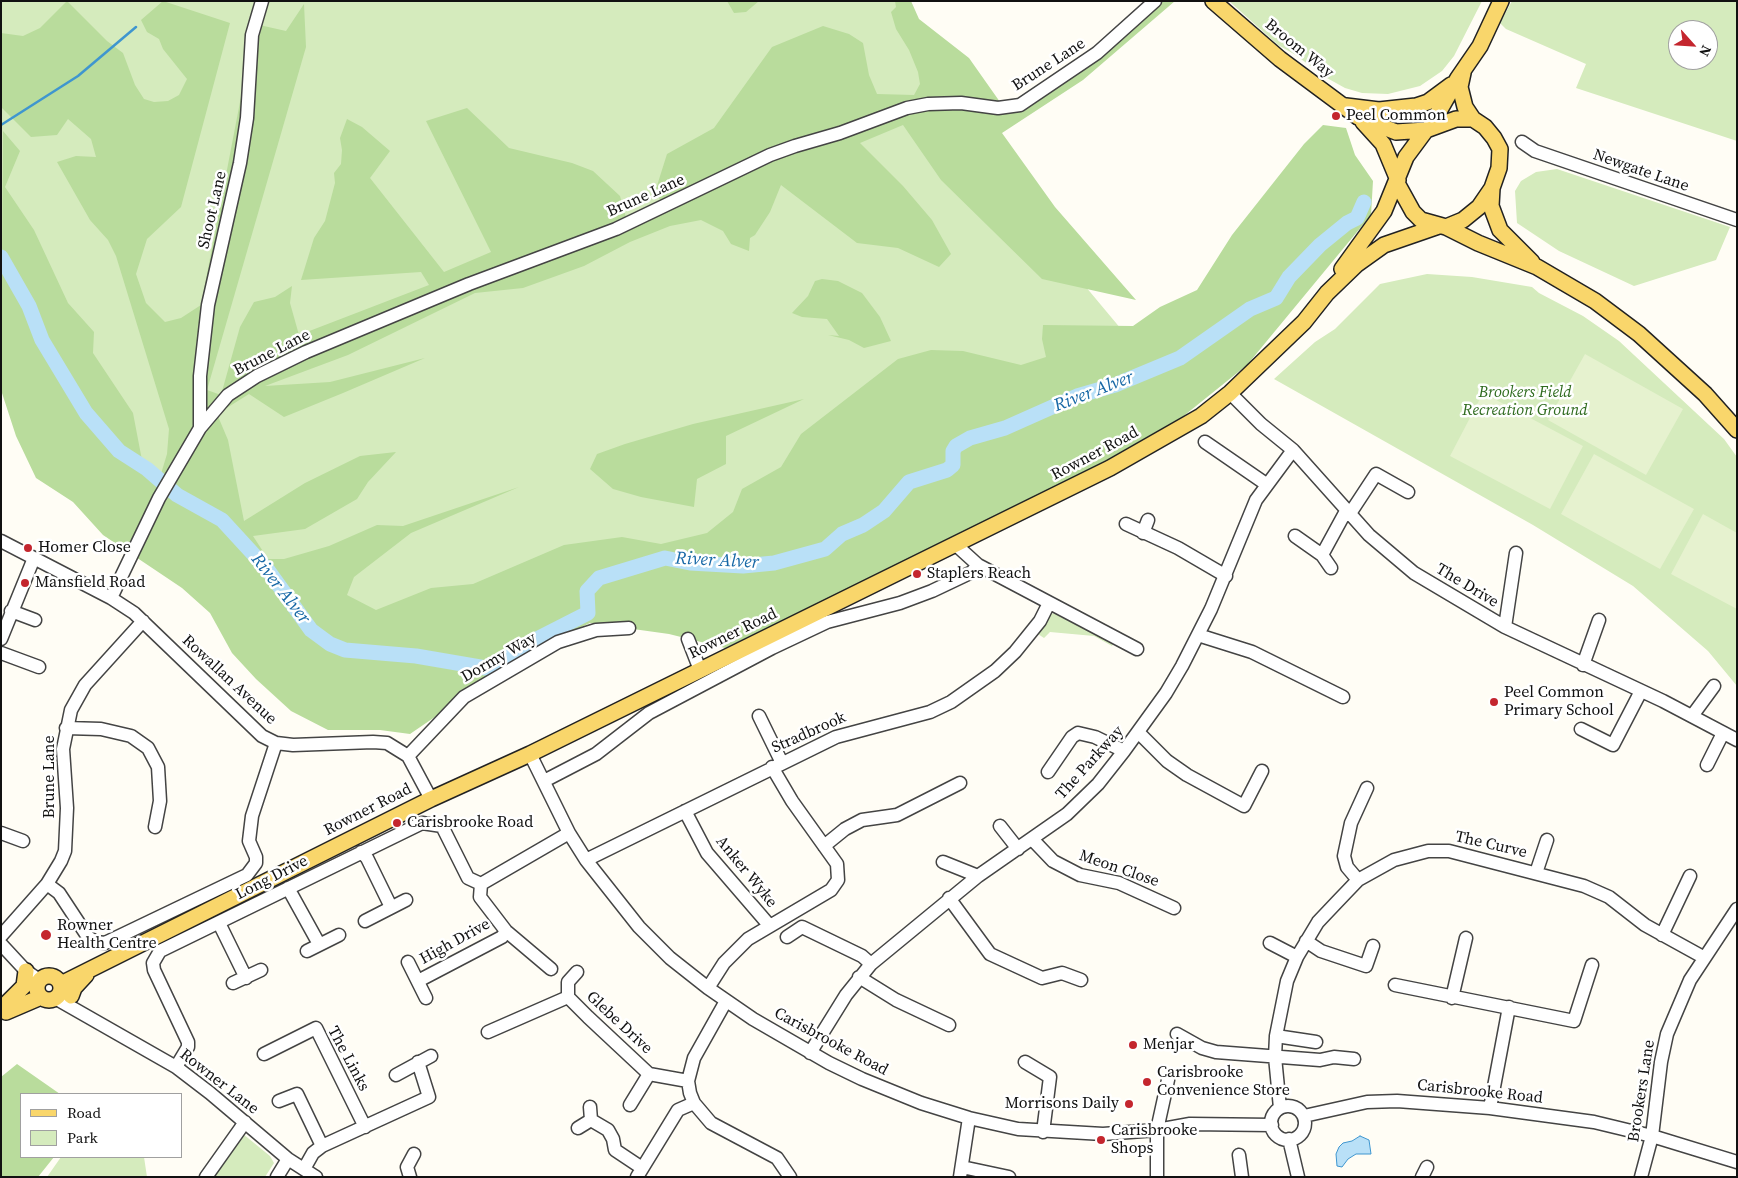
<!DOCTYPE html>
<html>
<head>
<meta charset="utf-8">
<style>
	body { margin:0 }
	#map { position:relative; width:1738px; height:1178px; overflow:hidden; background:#fffdf5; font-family:"Source Serif 4",serif }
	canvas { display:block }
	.frame { position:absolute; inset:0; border:2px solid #111; pointer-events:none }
	.legend { position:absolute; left:20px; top:1093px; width:162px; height:65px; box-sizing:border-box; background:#fff; border:1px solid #a0a0a0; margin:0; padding:6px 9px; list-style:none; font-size:15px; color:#111 }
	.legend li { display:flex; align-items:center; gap:10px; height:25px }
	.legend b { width:25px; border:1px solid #a0a0a0 }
	.north { position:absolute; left:1668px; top:20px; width:50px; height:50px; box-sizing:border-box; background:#fff; border:1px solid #a0a0a0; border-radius:50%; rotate:116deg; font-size:14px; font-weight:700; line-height:20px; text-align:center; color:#111 }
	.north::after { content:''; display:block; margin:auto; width:18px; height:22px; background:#c4262e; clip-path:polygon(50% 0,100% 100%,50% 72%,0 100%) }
</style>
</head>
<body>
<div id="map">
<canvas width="1738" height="1178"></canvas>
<div class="frame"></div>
<ul class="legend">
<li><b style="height:6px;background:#f9d66b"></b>Road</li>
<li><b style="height:14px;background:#d5ebbd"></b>Park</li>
</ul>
<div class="north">N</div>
</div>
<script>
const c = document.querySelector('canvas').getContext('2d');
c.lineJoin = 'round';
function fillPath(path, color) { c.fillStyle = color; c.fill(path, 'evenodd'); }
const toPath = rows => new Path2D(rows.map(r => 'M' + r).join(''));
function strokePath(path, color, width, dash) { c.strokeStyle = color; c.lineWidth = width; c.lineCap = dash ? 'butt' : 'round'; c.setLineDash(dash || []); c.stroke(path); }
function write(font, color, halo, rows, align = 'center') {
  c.font = font + ' "Source Serif 4",serif'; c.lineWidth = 5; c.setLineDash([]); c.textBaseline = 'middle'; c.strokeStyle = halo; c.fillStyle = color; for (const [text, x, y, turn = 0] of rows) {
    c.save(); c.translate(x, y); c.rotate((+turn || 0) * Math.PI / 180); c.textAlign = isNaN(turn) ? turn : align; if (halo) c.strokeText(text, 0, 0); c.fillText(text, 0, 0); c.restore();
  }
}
fillPath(toPath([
	[1,1,908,1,963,140,1157,372,355,682,79,486,1,305],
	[1229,1,1482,1,1454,56,1442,71,1420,86,1388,94,1362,93,1345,88,1327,78,1294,54,1278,45],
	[1512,1,1737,1,1737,141,1576,88,1586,64,1506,29,1500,23],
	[1678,30,1708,30,1708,60,1678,60],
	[1557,169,1730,227,1716,260,1634,286,1559,251,1517,223,1515,191,1521,181,1536,172],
	[1427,274,1472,277,1532,287,1539,293,1583,316,1619,341,1724,439,1737,457,1737,686,1708,651,1633,586,1533,525,1274,379,1315,342,1335,329,1380,284],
	[1057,613,1114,642,1112,646,1094,636,1050,632,1044,638,1035,632,1048,614],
	[243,1134,270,1156,274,1163,265,1177,211,1177],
	[61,1157,144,1157,147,1177,47,1177]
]), '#d5ebbd');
fillPath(toPath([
	[67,1,107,41,123,53,135,85,144,99,154,102,168,101,179,95,187,79,163,49,159,39,147,32,141,20,163,1,230,23,181,207,147,239,136,274,146,303,165,322,181,318,201,305,255,24,286,31,304,4,306,47,207,390,221,395,240,327,254,302,275,297,292,286,290,303,299,335,429,285,421,272,301,280,314,238,325,221,335,183,334,173,341,164,342,150,340,138,347,119,362,127,390,151,370,178,444,272,491,252,426,121,467,108,509,148,572,163,593,171,620,196,629,228,664,206,655,192,667,154,714,128,772,47,823,26,849,34,863,43,869,75,877,94,914,95,920,84,918,72,909,50,896,29,891,12,896,7,895,1,911,1,919,19,969,58,1000,102,1011,104,1089,52,1146,1,1175,1,1083,80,1002,133,1055,207,1136,300,1042,279,941,180,903,125,860,143,903,186,932,220,951,254,939,267,898,248,857,243,781,185,770,212,755,235,750,238,749,251,731,244,723,231,701,220,670,226,630,242,584,266,523,288,475,293,348,355,265,386,330,382,425,358,343,393,284,417,249,394,217,414,228,440,244,521,305,483,360,456,396,452,368,482,357,499,305,529,253,536,268,559,284,559,329,546,377,525,403,526,519,487,411,533,354,577,347,595,376,610,431,588,473,584,564,545,622,537,661,544,707,533,733,512,742,489,781,467,801,434,898,359,931,350,963,351,1021,365,1046,357,1042,339,1043,325,1133,326,1160,307,1197,290,1232,235,1304,144,1323,125,1346,128,1355,155,1373,181,1371,215,1247,365,1145,447,725,648,669,634,590,623,556,639,502,671,410,734,380,730,328,730,291,711,256,679,232,653,210,613,182,588,103,535,73,502,36,478,16,436,1,390,3,131,20,151,5,187,34,230,68,303,94,332,93,353,133,413,145,476,160,477,167,454,169,429,116,256,108,240,90,220,57,162,76,156,96,157,91,139,68,119,57,135,31,137,1,107,1,33,23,36,40,28],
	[727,1,759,1,746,12,734,13],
	[822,279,838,281,862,293,880,317,891,341,864,348,849,340,828,335,839,336,827,319,802,317,792,313,808,296,815,281],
	[804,399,726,436,726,464,697,479,694,507,641,497,613,489,590,469,597,454,625,444,693,424],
	[17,1064,60,1094,21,1094,21,1157,54,1157,38,1177,1,1177,1,1077]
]), '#b9dc9c');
fillPath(toPath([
	[1585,354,1683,409,1646,475,1548,420],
	[1483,393,1583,446,1550,509,1450,456],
	[1594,454,1694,509,1660,569,1561,514],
	[1703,514,1737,533,1737,609,1671,574]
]), '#e6f2cf');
const water = toPath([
	[1360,1136,1369,1140,1371,1154,1356,1154,1348,1159,1342,1167,1337,1166,1336,1154,1339,1147,1343,1143,1352,1141,1360,1136]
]);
fillPath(water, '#b9e0f7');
strokePath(water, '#3f96cf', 1);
strokePath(toPath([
	[1,125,78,76,136,27]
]), '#3f96cf', 2.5);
strokePath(toPath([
	[1,257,29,306,42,340,86,413,119,451,147,469,177,495,222,520,267,569,311,630,330,644,345,650,416,656,486,668,537,639,588,613,587,591,599,578,665,558,690,563,743,566,774,563,825,549,842,534,863,525,884,511,909,482,947,470,953,465,953,451,956,446,970,438,1005,428,1077,396,1115,385,1180,358,1250,309,1276,298,1289,277,1320,245,1347,223,1357,218,1364,202]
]), '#b9e0f7', 15);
const minor = toPath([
	[1522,142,1535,151,1737,220],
	[1230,393,1261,424,1293,450,1369,535,1414,573,1505,627,1663,701,1737,740],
	[200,428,200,376,208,305,240,163,247,118,252,35,262,1],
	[1205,442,1266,484],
	[1349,515,1376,474,1408,492],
	[1126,524,1178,548,1226,576],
	[1143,533,1148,520],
	[1295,536,1322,555,1331,568],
	[1,541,111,598,134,613,262,736,276,743,293,745,373,742,387,743,408,756,431,799],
	[956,545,978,565,1137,649],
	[1322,555,1346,511],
	[111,598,159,498,200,428,228,395,257,376,306,352,469,284,616,229,770,155,795,146,840,133,907,108,928,104,961,103,998,108,1020,105,1097,53,1155,1],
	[11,611,35,620],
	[1505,627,1516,553],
	[1198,635,1252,652,1343,697],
	[1,639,34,558],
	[688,639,700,670],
	[1,653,39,667],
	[1583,665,1599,620],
	[759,716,782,763],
	[1692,716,1714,686],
	[66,728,101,729,131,736,148,748,158,767,160,801,155,827],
	[1581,729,1613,745,1641,691],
	[1139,733,1167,761,1187,775,1244,806,1262,771],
	[530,754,569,833,586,860,639,927,670,958,708,988,753,1019,829,1063,862,1079,921,1103,969,1118,1018,1129,1103,1134,1157,1130,1190,1124,1272,1125],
	[408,756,464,697,558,642,596,630,629,628],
	[1707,765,1723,733],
	[1048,772,1072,737,1078,733,1095,737,1124,751],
	[544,781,596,754,649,713,772,648,827,622,900,603,932,591,972,572,978,565],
	[685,811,707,853,769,925],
	[1000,826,1018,849],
	[1,833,23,841],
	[1032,839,1053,861,1080,875,1119,883,1174,908],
	[824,846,845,829,862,820,897,815,960,783],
	[361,852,367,858,391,907],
	[586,860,836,737,930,712,951,702,995,671,1015,652,1040,621,1049,603],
	[943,862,978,876],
	[1536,873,1547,840],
	[1358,880,1347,867,1344,856,1351,823,1367,788],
	[47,884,59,893,88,937,96,942,105,943,247,875,256,863,256,857,249,841,252,816,276,743],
	[481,884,480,897,506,931,551,969],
	[288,888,319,944],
	[949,898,990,954,1042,978,1062,973,1081,980],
	[365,921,406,900],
	[219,923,246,978],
	[1662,935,1690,876],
	[1,936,47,884,61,861,65,851,67,808,63,749,71,710,85,685,143,621],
	[787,937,802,927,862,956,871,964],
	[1306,941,1321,951,1366,966,1373,946],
	[1270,943,1297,957],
	[1,944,26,971,39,980],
	[307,951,339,935],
	[408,962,426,998],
	[577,972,568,982,568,997,588,1017,649,1074,688,1081],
	[859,977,896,1000,949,1025],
	[418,981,502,937,506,931],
	[233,983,261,970],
	[1395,985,1574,1021,1592,965],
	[708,988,724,963,748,939,831,890,838,880,837,864,792,801,772,767],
	[55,998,176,1067,210,1093,288,1159,316,1177],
	[1452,998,1466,938],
	[726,1001,694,1058,688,1081,690,1093,694,1103,711,1123,777,1158,790,1177],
	[488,1032,568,997],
	[1177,1034,1202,1048,1216,1052,1320,1060,1334,1057,1354,1059],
	[1276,1036,1316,1042],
	[810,1053,846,995,871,964,978,876,1067,814,1098,784,1124,751,1166,693,1182,666,1211,609,1256,500,1293,450],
	[264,1054,316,1028,365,1127],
	[1025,1062,1050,1077,1043,1132],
	[176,1067,188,1047,188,1042,154,970,153,963,160,951,422,823,442,826,468,878,481,884,569,833],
	[396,1075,431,1056],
	[279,1101,297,1094,322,1146],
	[630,1105,649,1074],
	'1271 1123a17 17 0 1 1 34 0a17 17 0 1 1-34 0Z',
	[590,1107,591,1120,608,1130,613,1139,615,1150,642,1168],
	[1280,1108,1275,1057,1276,1036,1287,981,1297,957,1318,922,1336,903,1358,880,1394,860,1428,851,1449,851,1584,886,1609,897,1645,925,1703,957],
	[1490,1108,1509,1007],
	[1304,1116,1367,1102,1397,1101,1490,1108,1594,1122,1652,1136,1737,1162],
	[578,1128,591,1120],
	[1289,1139,1298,1177],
	[1239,1155,1242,1177],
	[962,1167,1009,1177],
	[304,1169,313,1153,322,1146,429,1097,418,1062],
	[206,1177,245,1122],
	[277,1177,288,1159],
	[410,1177,407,1167,414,1154],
	[637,1177,678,1110,694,1103],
	[960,1177,969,1118],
	[1157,1177,1157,1130,1168,1080],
	[1422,1177,1427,1167],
	[1641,1177,1652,1136,1661,1062,1667,1034,1690,980,1737,909]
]);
const major = toPath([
	[1213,1,1280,59,1358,117,1396,132,1426,130],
	[1463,73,1460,87,1465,107,1473,119],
	[1346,106,1379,110,1416,106,1428,102,1451,85],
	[1363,122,1383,144,1398,180],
	[1430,127,1458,78,1480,46,1501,1],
	[1492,188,1491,206,1500,230,1532,262],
	[1446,227,1478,243,1537,267,1595,301,1639,334,1705,394,1737,430],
	[1342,269,1384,211,1406,157,1426,130,1456,119,1473,119,1485,127,1494,138,1500,149,1499,168,1492,188,1479,207,1463,220,1446,227,1421,220,1413,212,1397,183],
	'37 988a12 12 0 1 1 24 0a12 12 0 1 1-24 0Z',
	[61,984,431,799,530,754,1110,468,1201,416,1230,393,1304,322,1327,293,1356,265,1384,245,1439,226],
	[71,996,74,988,86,975],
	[3,1007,24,986,26,971],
	[6,1012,41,997]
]);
strokePath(minor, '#444', 15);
strokePath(major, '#222', 18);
strokePath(minor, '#fff', 12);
strokePath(major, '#f9d66b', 15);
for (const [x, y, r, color] of [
	[1336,116,5,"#c4262e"],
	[28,548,5,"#c4262e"],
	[917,574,5,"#c4262e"],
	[25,583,5,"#c4262e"],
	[1494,702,5,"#c4262e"],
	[397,823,5,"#c4262e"],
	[46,935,6,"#c4262e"],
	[1133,1045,5,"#c4262e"],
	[1147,1082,5,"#c4262e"],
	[1129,1104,5,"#c4262e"],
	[1101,1140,5,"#c4262e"]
]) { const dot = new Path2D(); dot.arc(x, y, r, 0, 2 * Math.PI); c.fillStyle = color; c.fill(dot); strokePath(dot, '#fff', 2); }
write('16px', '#111', '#fff', [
	["Broom Way",1299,49,39],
	["Brune Lane",1049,65,-33],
	["Newgate Lane",1641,171,19],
	["Brune Lane",646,196,-24],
	["Shoot Lane",213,210,-77],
	["Brune Lane",272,353,-27],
	["Rowner Road",1095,454,-28],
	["The Drive",1467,586,31],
	["Rowner Road",733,634,-26],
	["Dormy Way",499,658,-30],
	["Rowallan Avenue",229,680,43],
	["Stradbrook",809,733,-24],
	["The Parkway",1090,763,-48],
	["Brune Lane",50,777,-90],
	["Rowner Road",368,810,-27],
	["The Curve",1491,845,13],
	["Meon Close",1119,869,19],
	["Anker Wyke",746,872,51],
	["Long Drive",272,878,-27],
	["High Drive",455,942,-29],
	["Glebe Drive",619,1023,43],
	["Carisbrooke Road",831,1042,28],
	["The Links",348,1059,62],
	["Rowner Lane",219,1082,38],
	["Brookers Lane",1642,1091,-81],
	["Carisbrooke Road",1480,1092,6]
]);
write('16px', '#111', '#fff', [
	["Peel Common",1346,116],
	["Homer Close",38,548],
	["Staplers Reach",927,574],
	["Mansfield Road",35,583],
	["Peel Common",1504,693],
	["Primary School",1504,711],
	["Carisbrooke Road",407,823],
	["Rowner",57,926],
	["Health Centre",57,944],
	["Menjar",1143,1045],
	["Carisbrooke",1157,1073],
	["Convenience Store",1157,1091],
	["Morrisons Daily",1119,1104,"right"],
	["Carisbrooke",1111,1131],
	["Shops",1111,1149]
], 'left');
write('italic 16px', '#2f6b1f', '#fff', [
	["Brookers Field",1525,393],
	["Recreation Ground",1525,411]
]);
write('italic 18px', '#1768a6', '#fff', [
	["River Alver",1094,392,-21],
	["River Alver",717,561,3],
	["River Alver",280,589,52]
]);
</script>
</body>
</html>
